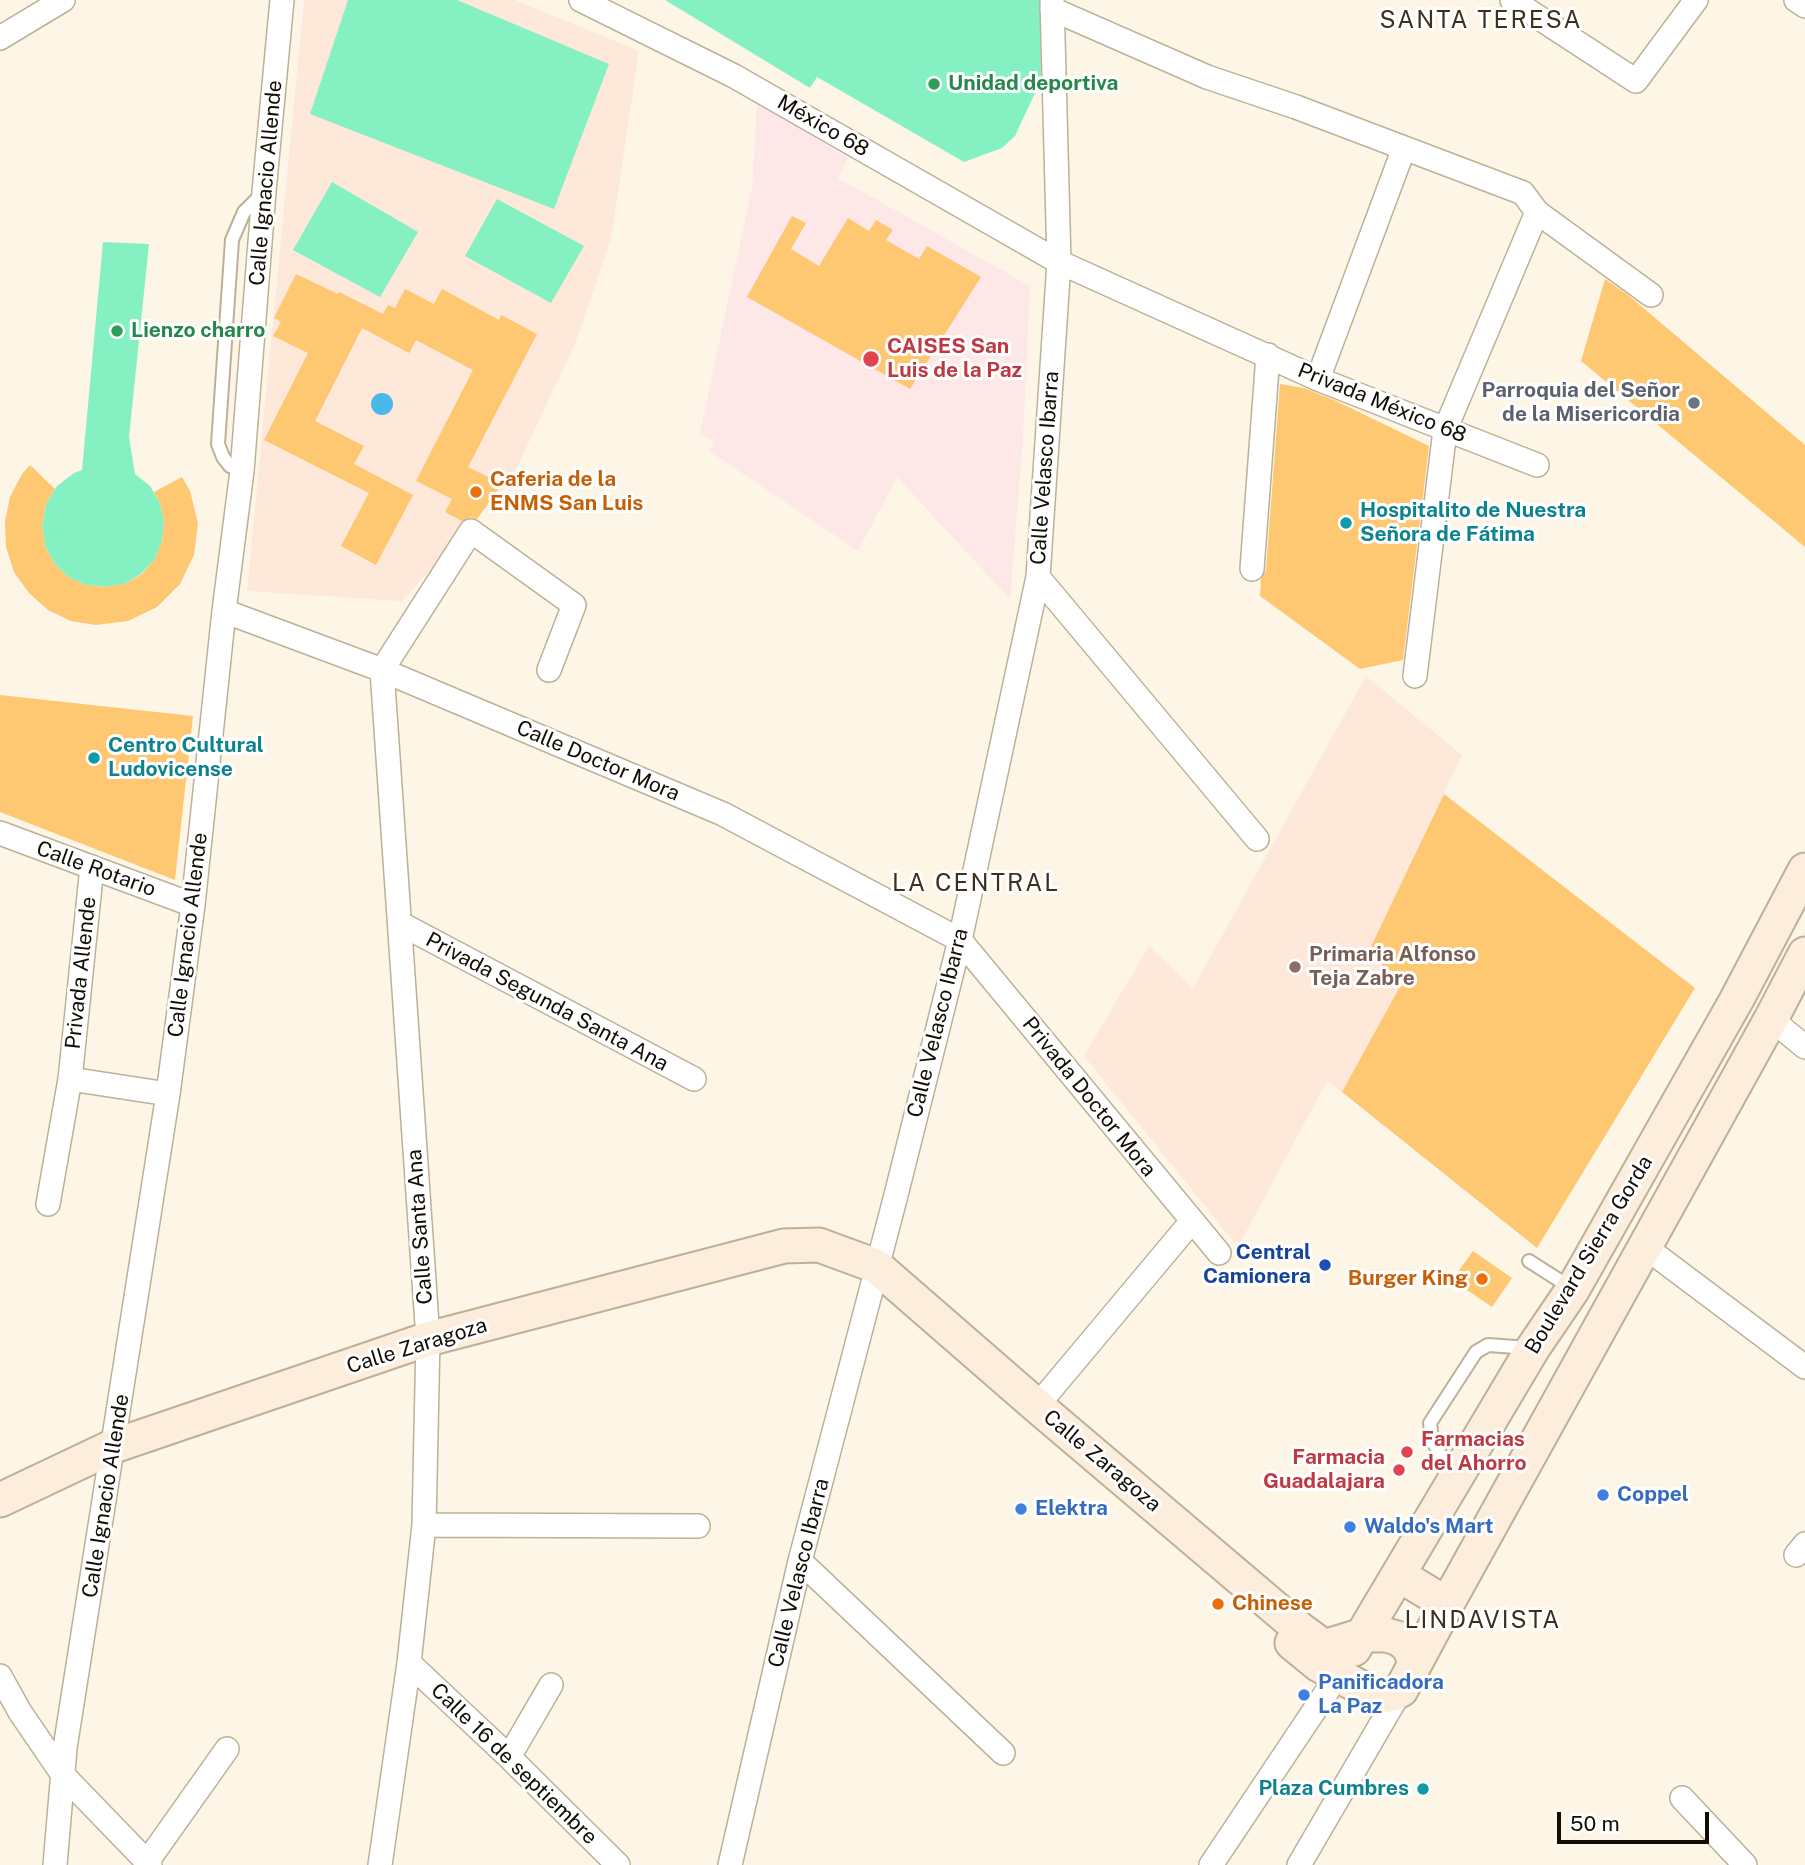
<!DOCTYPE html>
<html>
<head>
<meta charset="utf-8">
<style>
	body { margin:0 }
	#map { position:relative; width:1805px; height:1865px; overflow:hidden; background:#fdf6e7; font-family:"Public Sans",sans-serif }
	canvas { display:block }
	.scale { position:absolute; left:1557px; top:1812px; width:152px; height:32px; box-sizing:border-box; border:4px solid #110d05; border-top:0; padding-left:9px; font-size:21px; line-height:24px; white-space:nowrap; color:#110d05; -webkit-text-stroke:5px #fff; paint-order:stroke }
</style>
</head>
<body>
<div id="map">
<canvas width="1805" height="1865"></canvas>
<div class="scale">50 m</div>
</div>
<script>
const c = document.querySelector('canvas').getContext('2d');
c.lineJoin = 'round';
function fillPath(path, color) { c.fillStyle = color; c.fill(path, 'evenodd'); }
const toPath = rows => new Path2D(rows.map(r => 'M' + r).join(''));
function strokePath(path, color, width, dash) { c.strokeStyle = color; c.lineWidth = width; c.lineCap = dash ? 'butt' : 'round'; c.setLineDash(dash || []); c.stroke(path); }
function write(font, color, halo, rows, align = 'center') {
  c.font = font + ' "Public Sans",sans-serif'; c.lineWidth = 6; c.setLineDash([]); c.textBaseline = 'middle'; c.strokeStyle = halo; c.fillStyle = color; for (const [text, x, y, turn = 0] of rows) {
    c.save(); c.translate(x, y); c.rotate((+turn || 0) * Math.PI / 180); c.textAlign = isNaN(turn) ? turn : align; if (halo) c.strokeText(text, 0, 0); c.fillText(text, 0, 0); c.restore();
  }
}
fillPath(toPath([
	[304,0,515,0,639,51,611,239,575,344,510,482,402,601,247,591],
	[1366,676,1462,755,1368,955,1404,979,1342,1092,1327,1081,1238,1247,1084,1056,1149,946,1193,988]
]), '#fde8da');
fillPath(toPath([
	[757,103,848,158,838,178,1030,286,1023,440,1010,599,897,477,858,551,709,451,714,442,700,433,752,188]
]), '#fde7e7');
fillPath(toPath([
	[348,0,457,0,609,64,554,209,310,114],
	[665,0,1040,0,1041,80,1015,136,1002,148,964,162,817,77,810,88],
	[332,182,418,232,380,297,293,250],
	[497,199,584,246,551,303,465,256],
	[103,242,149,244,129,437,135,474,150,486,160,503,164,522,162,541,155,559,141,574,124,584,105,587,86,585,68,577,54,563,45,546,42,525,46,504,57,486,74,473,82,470]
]), '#85f0c1');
fillPath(toPath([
	'371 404a11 11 0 1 1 22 0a11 11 0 1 1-22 0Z'
]), '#4cb8ea');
fillPath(toPath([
	[792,216,806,223,791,249,819,266,848,218,869,231,876,220,893,230,886,240,919,259,927,246,981,277,910,389,747,297],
	[296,274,338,294,339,292,383,314,388,305,395,308,405,289,434,304,442,289,499,320,501,315,537,334,468,467,502,484,477,519,471,517,462,521,445,512,452,499,416,481,473,370,416,340,409,353,362,328,315,421,364,446,354,464,413,495,376,565,341,546,369,493,264,440,308,353,273,336,281,322,274,318],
	[1605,279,1628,295,1805,445,1805,547,1581,361],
	[1280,384,1304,388,1334,400,1429,446,1403,660,1360,669,1260,596,1261,579,1266,570],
	[30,465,55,489,46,504,42,525,45,546,54,563,68,577,86,585,105,587,124,584,142,574,155,559,162,541,164,522,160,503,154,492,182,477,190,491,198,523,194,555,180,584,157,607,128,621,96,625,71,621,48,610,29,593,14,572,6,547,5,522,10,497,22,474],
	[0,695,193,716,175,880,0,812],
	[1444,794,1695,988,1537,1248,1342,1092,1404,979,1367,955],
	[1473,1251,1512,1278,1492,1307,1452,1280]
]), '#fec771');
const lane = toPath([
	[242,471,230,466,223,457,218,444,232,240,244,212,261,195],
	[1529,1261,1573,1289],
	[1453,1476,1432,1440,1430,1423,1476,1352,1488,1345,1529,1348]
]);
const street = toPath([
	[581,0,734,76,1059,262,1318,379,1537,465],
	[1512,0,1636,81,1696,0],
	[1796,0,1805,6],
	[1052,9,1207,77,1296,107,1523,193,1537,212,1651,295],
	[0,38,63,0],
	[1318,379,1404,148],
	[1252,569,1268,355],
	[1038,577,1257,839],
	[224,611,382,670,723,814,960,940,1219,1253],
	[1415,676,1445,430,1537,212],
	[0,833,193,905],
	[401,924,694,1079],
	[1771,1019,1805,1047],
	[70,1079,168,1094],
	[48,1204,70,1079,92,867],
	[1645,1247,1805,1367],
	[1037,1406,1192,1221],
	[424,1525,698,1526],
	[1796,1555,1805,1544],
	[800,1561,1003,1753],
	[409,1663,509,1757,618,1865],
	[0,1676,20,1712,63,1775,150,1865],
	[509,1757,551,1685],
	[1682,1798,1745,1865],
	[147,1862,227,1749],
	[55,1865,65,1748,168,1094,193,905,224,611,242,471,264,192,282,0],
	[380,1865,409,1663,424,1525,428,1339,382,670,471,531,574,605,549,670],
	[730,1865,800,1561,895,1199,960,940,1038,577,1059,262,1052,0],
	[1211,1865,1338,1675],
	[1299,1865,1401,1690]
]);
const secondary = toPath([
	[0,1500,114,1446,428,1339,784,1246,819,1245,876,1266,1037,1406,1301,1630,1324,1647,1363,1635,1386,1635,1397,1638,1406,1644,1412,1653,1414,1665],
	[1399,1575,1447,1604],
	[1292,1643,1319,1665,1375,1695,1384,1696,1393,1694,1401,1690,1447,1604,1771,1019,1805,954],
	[1354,1649,1533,1348,1573,1289,1737,999,1805,870]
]);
strokePath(lane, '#bcb198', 16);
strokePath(street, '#bcb198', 26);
strokePath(secondary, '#bcb198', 37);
strokePath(lane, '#fff', 12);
strokePath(street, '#fff', 23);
strokePath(secondary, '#fdeddc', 33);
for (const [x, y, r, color] of [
	[934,84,7,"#2e9e5b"],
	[117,331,7,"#2e9e5b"],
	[871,359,9,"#e0444e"],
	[1694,403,7,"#6b7280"],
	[476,492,7,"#e8710a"],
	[1346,523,7,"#0f9aa8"],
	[94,758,7,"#0f9aa8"],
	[1295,967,7,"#8d6e63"],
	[1325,1265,7,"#1a4fb4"],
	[1482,1279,7,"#e8710a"],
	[1407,1452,7,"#e0444e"],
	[1399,1470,7,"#e0444e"],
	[1603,1495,7,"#3f7fe0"],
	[1021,1509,7,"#3f7fe0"],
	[1350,1527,7,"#3f7fe0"],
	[1218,1604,7,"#e8710a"],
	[1304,1695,7,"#3f7fe0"],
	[1423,1789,7,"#0f9aa8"]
]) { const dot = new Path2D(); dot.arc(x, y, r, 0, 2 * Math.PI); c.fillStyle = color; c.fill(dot); strokePath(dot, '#fff', 2.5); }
write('bold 21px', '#27864d', '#fff', [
	["Unidad deportiva",948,84],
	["Lienzo charro",131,331]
], 'left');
write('21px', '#110d05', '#fff', [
	["México 68",823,126,30],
	["Calle Ignacio Allende",266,183,-85],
	["Privada México 68",1382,403,22],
	["Calle Velasco Ibarra",1045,468,-86],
	["Calle Doctor Mora",598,761,23],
	["Calle Rotario",96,869,20],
	["Calle Ignacio Allende",188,935,-83],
	["Privada Allende",81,973,-84],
	["Privada Segunda Santa Ana",547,1002,28],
	["Calle Velasco Ibarra",938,1023,-76],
	["Privada Doctor Mora",1089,1097,51],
	["Calle Santa Ana",420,1227,-94],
	["Boulevard Sierra Gorda",1589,1255,-59],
	["Calle Zaragoza",417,1346,-17],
	["Calle Zaragoza",1102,1461,40],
	["Calle Ignacio Allende",106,1496,-81],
	["Calle Velasco Ibarra",799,1573,-76],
	["Calle 16 de septiembre",514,1764,44]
]);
write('bold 21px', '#be3a42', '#fff', [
	["CAISES San",887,347],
	["Luis de la Paz",887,371],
	["Farmacias",1421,1440],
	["del Ahorro",1421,1464],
	["Farmacia",1385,1458,"right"],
	["Guadalajara",1385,1482,"right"]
], 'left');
write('bold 21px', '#5b616d', '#fff', [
	["Parroquia del Señor",1680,391],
	["de la Misericordia",1680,415]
], 'right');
write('bold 21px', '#c56008', '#fff', [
	["Caferia de la",490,480],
	["ENMS San Luis",490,504],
	["Burger King",1468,1279,"right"],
	["Chinese",1232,1604]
], 'left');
write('bold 21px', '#0d838f', '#fff', [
	["Hospitalito de Nuestra",1360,511],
	["Señora de Fátima",1360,535],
	["Centro Cultural",108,746],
	["Ludovicense",108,770],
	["Plaza Cumbres",1409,1789,"right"]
], 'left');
write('bold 21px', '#785e54', '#fff', [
	["Primaria Alfonso",1309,955],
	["Teja Zabre",1309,979]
], 'left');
write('bold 21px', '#164399', '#fff', [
	["Central",1311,1253],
	["Camionera",1311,1277]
], 'right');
write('bold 21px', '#366cbe', '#fff', [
	["Coppel",1617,1495],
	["Elektra",1035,1509],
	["Waldo's Mart",1364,1527],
	["Panificadora",1318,1683],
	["La Paz",1318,1707]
], 'left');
c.letterSpacing = '2px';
write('24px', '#3b311c', '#fff', [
	["SANTA TERESA",1481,21],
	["LA CENTRAL",976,884],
	["LINDAVISTA",1483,1621]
]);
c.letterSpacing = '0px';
</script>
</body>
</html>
